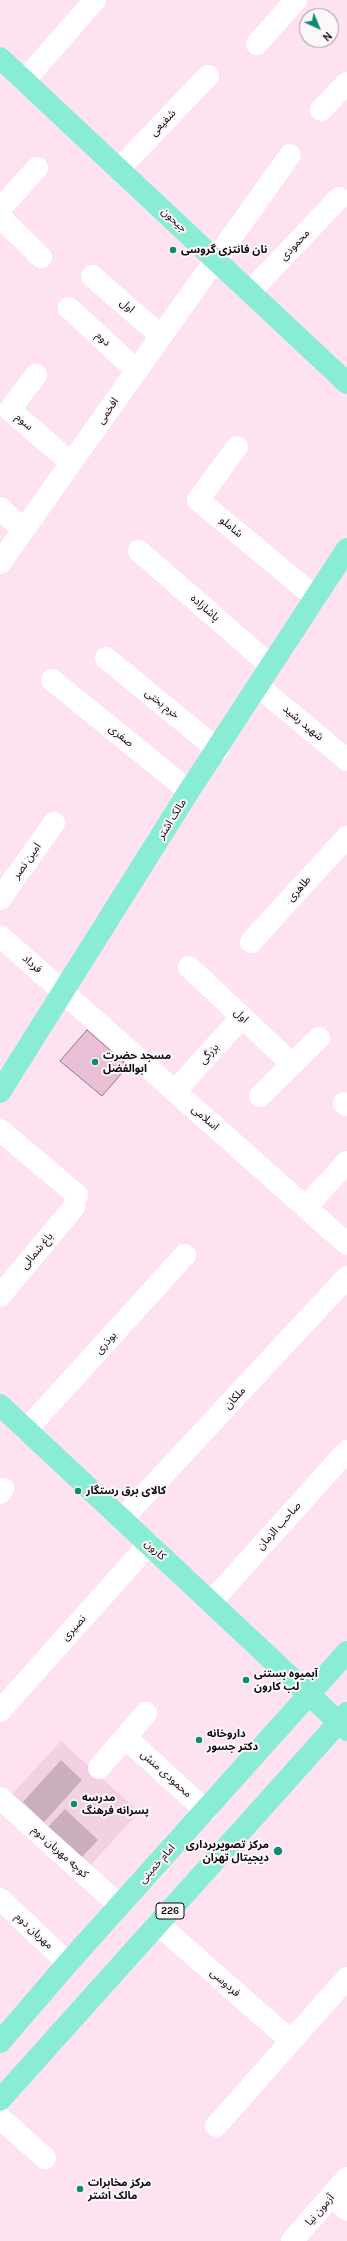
<!DOCTYPE html>
<html>
<head>
<meta charset="utf-8">
<style>
	body { margin:0 }
	#map { position:relative; width:347px; height:2241px; overflow:hidden; background:#fee2f1; font-family:Karla,sans-serif }
	canvas { display:block }
	.north { position:absolute; left:299px; top:8px; width:40px; height:40px; box-sizing:border-box; background:#fcf7f9; border:1px solid #9e979b; border-radius:50%; rotate:136deg; font-size:11px; font-weight:700; line-height:16px; text-align:center; color:#11080d }
	.north::after { content:''; display:block; margin:auto; width:14px; height:18px; background:#0a8c71; clip-path:polygon(50% 0,100% 100%,50% 72%,0 100%) }
</style>
</head>
<body>
<div id="map">
<canvas width="347" height="2241"></canvas>
<div class="north">N</div>
</div>
<script>
const c = document.querySelector('canvas').getContext('2d');
c.lineJoin = 'round';
function fillPath(path, color) { c.fillStyle = color; c.fill(path, 'evenodd'); }
const toPath = rows => new Path2D(rows.map(r => 'M' + r).join(''));
function strokePath(path, color, width, dash) { c.strokeStyle = color; c.lineWidth = width; c.lineCap = dash ? 'butt' : 'round'; c.setLineDash(dash || []); c.stroke(path); }
function write(font, color, halo, rows, align = 'center') {
  c.font = font + ' Karla,"Noto Sans Arabic",sans-serif'; c.lineWidth = 4; c.setLineDash([]); c.textBaseline = 'middle'; c.strokeStyle = halo; c.fillStyle = color; for (const [text, x, y, turn = 0] of rows) {
    c.save(); c.translate(x, y); c.rotate((+turn || 0) * Math.PI / 180); c.textAlign = isNaN(turn) ? turn : align; if (halo) c.strokeText(text, 0, 0); c.fillText(text, 0, 0); c.restore();
  }
}
fillPath(toPath([
	[61,1741,139,1812,88,1868,10,1796]
]), '#f2d1e3');
fillPath(toPath([
	[61,1760,82,1780,44,1822,23,1802],
	[65,1809,98,1840,81,1858,48,1827]
]), '#c9afbd');
const building = toPath([
	[87,1030,128,1066,102,1096,60,1061,87,1030]
]);
fillPath(building, '#e9bfd5');
strokePath(building, '#907885', 1);
strokePath(toPath([
	[257,44,296,0],
	[24,81,95,0],
	[321,110,347,83],
	[119,169,208,76],
	[0,209,37,168],
	[0,217,41,257],
	[92,276,161,336],
	[250,292,339,198],
	[69,308,136,370],
	[36,375,10,410,71,463],
	[237,447,198,500,315,597],
	[0,508,23,530],
	[139,551,270,665],
	[0,563,290,155],
	[106,658,218,750],
	[52,680,189,791],
	[258,686,347,760],
	[0,899,54,823],
	[0,936,347,1244],
	[251,942,347,837],
	[189,967,292,1064],
	[175,1091,242,1017],
	[260,1096,319,1038],
	[344,1103,347,1105],
	[0,1130,77,1195],
	[306,1207,347,1162],
	[0,1296,74,1207],
	[26,1430,185,1255],
	[0,1493,3,1489],
	[122,1519,347,1277],
	[211,1602,347,1451],
	[0,1711,149,1544],
	[126,1738,206,1811],
	[99,1768,146,1713],
	[0,1798,119,1905],
	[0,1899,68,1963],
	[158,1924,291,2041],
	[0,2118,45,2158],
	[216,2126,347,1978],
	[332,2196,347,2210],
	[292,2241,347,2178]
]), '#fff', 22);
strokePath(toPath([
	[0,58,347,383],
	[0,1092,189,791,347,549],
	[0,1405,347,1730],
	[0,2042,68,1963,347,1652],
	[0,2100,347,1713]
]), '#89ecd4', 22);
for (const [x, y, r, color] of [
	[173,250,4,"#0a8c71"],
	[95,1062,4,"#0a8c71"],
	[78,1491,4,"#0a8c71"],
	[246,1680,4,"#0a8c71"],
	[199,1740,4,"#0a8c71"],
	[74,1804,4,"#0a8c71"],
	[278,1851,5,"#0a8c71"],
	[80,2189,4,"#0a8c71"]
]) { const dot = new Path2D(); dot.arc(x, y, r, 0, 2 * Math.PI); c.fillStyle = color; c.fill(dot); strokePath(dot, '#fcf7f9', 1.5); }
for (const [x, y, w] of [
	[170,1911,28]
]) { const box = new Path2D(); box.roundRect(x - w / 2, y - 8, w, 16, 3); c.fillStyle = '#fcf7f9'; c.fill(box); strokePath(box, '#11080d', 1); }
write('bold 10px', '#11080d', null, [
	["226",170,1911]
]);
write('11px', '#11080d', '#fcf7f9', [
	["شفیعی",163,123,-46],
	["جیحون",174,220,43],
	["محمودی",295,245,-47],
	["اول",127,306,41],
	["دوم",103,339,43],
	["افخمی",108,411,-55],
	["سوم",24,422,41],
	["شاملو",231,527,40],
	["پاشازاده",205,608,41],
	["خرم بختی",162,704,39],
	["شهید رشید",303,723,40],
	["صفری",121,736,39],
	["مالک اشتر",172,819,-58],
	["امین نصر",27,861,-55],
	["طاهری",299,889,-48],
	["فرداد",32,964,41],
	["اول",241,1016,43],
	["بزرگی",209,1054,-48],
	["اسلامی",205,1118,41],
	["باغ شمالی",37,1251,-50],
	["بوذری",106,1343,-48],
	["ملکان",235,1398,-47],
	["صاحب الزمان",279,1526,-48],
	["کارون",155,1550,43],
	["نصیری",74,1628,-48],
	["محمودی منش",166,1774,42],
	["کوچه مهربان دوم",60,1852,42],
	["امام خمینی",157,1864,-48],
	["مهربان دوم",34,1931,43],
	["فردوسی",225,1983,41],
	["آزمون نیا",320,2210,-49]
]);
write('bold 11px', '#11080d', '#fcf7f9', [
	["نان فانتزی گروسی",181,250],
	["مسجد حضرت",103,1056],
	["ابوالفضل",103,1069],
	["کالای برق رستگار",86,1491],
	["آبمیوه بستنی",254,1674],
	["لب کارون",254,1687],
	["داروخانه",207,1734],
	["دکتر جسور",207,1747],
	["مدرسه",82,1798],
	["پسرانه فرهنگ",82,1811],
	["مرکز تصویربرداری",269,1845,"right"],
	["دیجیتال تهران",269,1858,"right"],
	["مرکز مخابرات",88,2183],
	["مالک اشتر",88,2196]
], 'left');
</script>
</body>
</html>
